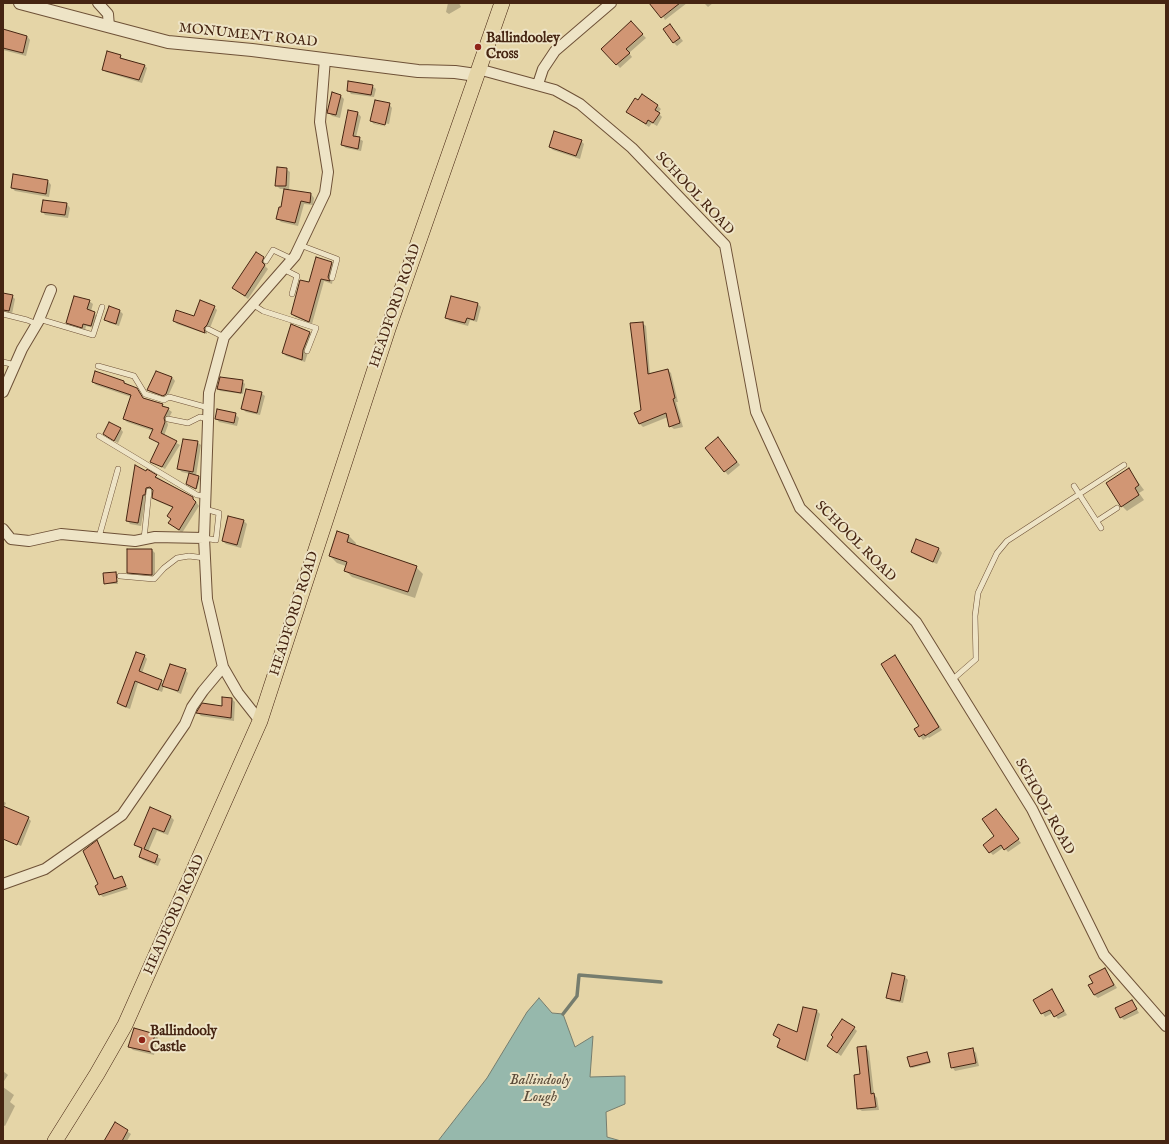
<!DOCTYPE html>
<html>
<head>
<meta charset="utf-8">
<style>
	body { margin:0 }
	#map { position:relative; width:1169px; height:1144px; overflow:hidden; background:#e5d5a7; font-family:"IM FELL English",serif }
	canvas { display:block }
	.frame { position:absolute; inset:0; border:4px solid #462512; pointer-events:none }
</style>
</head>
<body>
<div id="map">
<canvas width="1169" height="1144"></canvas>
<div class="frame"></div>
</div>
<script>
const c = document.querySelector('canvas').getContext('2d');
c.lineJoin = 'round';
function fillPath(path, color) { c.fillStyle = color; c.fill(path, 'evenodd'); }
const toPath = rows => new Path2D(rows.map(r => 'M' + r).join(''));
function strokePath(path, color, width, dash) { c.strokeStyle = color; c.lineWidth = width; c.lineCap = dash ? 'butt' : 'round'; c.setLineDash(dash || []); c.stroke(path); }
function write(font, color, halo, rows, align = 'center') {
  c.font = font + ' "IM FELL English",serif'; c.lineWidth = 4; c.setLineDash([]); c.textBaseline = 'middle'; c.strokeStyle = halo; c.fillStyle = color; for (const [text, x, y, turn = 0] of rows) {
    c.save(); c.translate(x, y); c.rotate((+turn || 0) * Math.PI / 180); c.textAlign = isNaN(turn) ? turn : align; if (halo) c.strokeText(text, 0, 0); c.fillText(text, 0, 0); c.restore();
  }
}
const water = toPath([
	[539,998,552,1013,563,1014,575,1047,593,1036,590,1077,625,1076,625,1104,606,1112,607,1137,621,1141,438,1141,487,1078,527,1012,539,998]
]);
fillPath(water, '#96b8ac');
strokePath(water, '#767d6e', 1);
fillPath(toPath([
	[448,3,459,3,461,7,449,14,446,12],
	[656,3,687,3,665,20],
	[704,3,713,3,708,7],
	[631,23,646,38,629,53,632,57,620,68,603,49],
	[670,25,683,41,677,46,673,42],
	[3,30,27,36,30,40,26,56,3,50],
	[108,53,145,66,147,68,142,83,106,72,103,69],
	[372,86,376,89,374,97,351,94,348,90],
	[333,94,341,96,344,99,340,118,332,116,328,112],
	[389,104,392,108,389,124,374,121,374,123,388,127,374,124,371,121],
	[658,106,661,109,658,113,662,117,657,126,652,123,649,127,627,112],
	[349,111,358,113,361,117,356,137,363,141,361,151,346,148,342,145],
	[581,141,584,144,580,159,553,150,550,147],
	[286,169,290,172,289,191,311,194,314,198,313,205,304,204,298,226,281,222,277,218,282,209,285,189,280,189,276,185],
	[48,181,51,185,49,197,15,191,12,188],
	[67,204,70,208,68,218,45,215,42,211],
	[263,258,266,261,265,266,268,269,248,299,236,290],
	[332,263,335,266,332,284,324,281,312,324,295,317,292,314,309,283],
	[3,294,12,296,15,299,12,314,3,314],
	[89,301,93,304,91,311,97,316,94,328,86,326,85,330,70,326,67,323],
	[478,304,481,307,477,322,470,320,468,326,450,321,446,318],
	[214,307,217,310,210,328,207,331,207,334,177,324,174,321,194,318],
	[120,311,123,314,119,326,109,323,106,320],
	[642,323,646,326,650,375,668,370,671,373,678,402,676,402,683,427,674,429,670,426,668,417,643,427,639,423,642,410],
	[310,333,313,336,305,362,286,356,283,352],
	[172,377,175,381,167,398,152,393,148,390],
	[242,381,245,384,243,394,220,391,218,389],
	[93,382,124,382,136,389,144,399,162,405,172,412,167,421,168,425,164,436,180,445,165,469,152,462,160,444,150,438,153,431,127,422,124,419,131,397,96,385],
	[261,393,265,396,260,415,246,412,243,409],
	[235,414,239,418,237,426,219,422,216,418],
	[120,428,123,432,118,443,107,437],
	[197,442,201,445,196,476,200,478,197,489,188,484,190,474,182,472,178,469],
	[721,442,740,465,728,475,706,448],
	[1129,470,1144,490,1139,493,1144,500,1127,511,1122,506],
	[147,471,193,498,199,506,182,533,169,523,172,519,173,508,157,501,153,498,154,489,148,492,146,497,141,526,130,524,127,520],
	[244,521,247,524,241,548,226,544,223,541],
	[349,536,356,543,355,546,416,567,423,574,415,598,352,577,345,570,346,566,337,563,330,556],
	[917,540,939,549,942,553,937,564,915,555,912,552],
	[152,550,155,553,155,578,131,576,128,572],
	[116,573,118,584,106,584,105,583],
	[144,655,147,659,142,673,164,684,185,670,188,673,181,694,164,686,162,692,138,683,130,709,121,706,118,703],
	[898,660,942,730,929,738,928,737,923,740,920,736,920,726],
	[232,699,235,702,234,721,201,716,198,713,223,707],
	[3,801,6,803,4,807,28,818,31,821,21,846,3,837],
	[151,808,171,817,174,820,168,835,157,831,148,852,161,859,158,866,143,860,140,857,143,850,135,845],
	[996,810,1021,843,1008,852,1004,847,993,855,990,852,996,836],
	[97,842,115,879,122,878,128,889,103,897,100,894],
	[1105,969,1117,988,1098,998,1094,995,1094,983],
	[892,974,905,977,908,980,903,1003,891,1001,888,997],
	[1052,991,1067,1015,1058,1019,1053,1013,1045,1017,1035,1000],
	[1132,1001,1139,1013,1124,1020,1121,1017],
	[817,1011,820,1014,808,1062,781,1050,778,1047,781,1040,774,1035,798,1033],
	[854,1028,857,1031,841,1056,828,1046,834,1037],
	[134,1029,155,1035,158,1038,154,1055,133,1050,130,1047],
	[865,1047,869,1051,874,1094,877,1098,879,1110,862,1111,858,1108,861,1075],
	[972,1049,976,1053,979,1066,955,1071,952,1067],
	[927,1053,931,1063,912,1068,911,1067,908,1058],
	[3,1071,8,1075,4,1081,3,1081],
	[3,1087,14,1095,10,1102,15,1106,5,1126,3,1125],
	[115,1123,131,1134,127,1141,105,1141]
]), '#0003');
strokePath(toPath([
	[563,1014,577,996,579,975,661,982]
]), '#767d6e', 3.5);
const building = toPath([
	[649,3,680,3,661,18,649,3],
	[631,21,643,34,626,49,630,53,616,65,601,49,631,21],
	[670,24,680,38,673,43,663,29,670,24],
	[3,29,27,36,23,53,3,48,3,29],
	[107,51,121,55,120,58,145,65,139,80,102,70,107,51],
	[348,81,373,85,371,95,347,91,348,81],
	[332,92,341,95,336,115,327,113,332,92],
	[642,94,658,105,655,110,660,113,653,123,648,120,646,124,626,112,635,98,638,100,642,94],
	[375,100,390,103,385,125,370,121,375,100],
	[348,110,358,112,353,136,360,137,358,149,341,145,348,110],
	[554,131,582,140,576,156,549,147,554,131],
	[277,167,287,168,286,186,275,186,277,167],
	[13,174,48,180,46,194,11,188,13,174],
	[284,189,311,193,310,203,301,201,295,223,276,219,279,207,281,207,284,189],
	[43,200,67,203,65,215,41,212,43,200],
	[256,252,264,257,262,262,265,265,245,296,232,288,256,252],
	[316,257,332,262,328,277,330,281,321,279,309,322,291,314,300,280,309,282,316,257],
	[3,293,13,295,9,311,3,310,3,293],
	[74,296,90,300,87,309,95,312,91,326,83,324,82,328,66,323,74,296],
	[451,296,478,303,474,320,467,318,465,323,445,318,451,296],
	[200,300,215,306,207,325,204,328,205,333,173,321,176,310,194,316,200,300],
	[109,306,120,310,116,324,104,320,109,306],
	[643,322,648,374,668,369,675,398,673,399,680,423,669,427,666,413,639,424,634,413,641,410,630,323,643,322],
	[291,324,310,332,303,350,302,360,282,353,291,324],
	[95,371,124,381,124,383,137,388,143,398,163,404,162,406,169,408,164,418,165,422,161,433,177,441,162,467,150,462,159,443,149,438,153,429,123,419,131,395,92,382,95,371],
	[156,371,172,377,166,394,163,396,147,390,156,371],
	[220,377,243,380,241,393,217,389,220,377],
	[246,389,262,392,257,413,241,409,246,389],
	[217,409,236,413,234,423,215,419,217,409],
	[109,422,121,428,114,441,103,434,109,422],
	[718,437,737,462,724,472,705,448,718,437],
	[183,439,198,441,193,472,177,469,183,439],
	[135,465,146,471,147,469,157,475,155,477,193,497,193,499,196,502,179,530,168,523,171,519,167,516,173,507,152,498,153,490,150,487,146,488,145,495,143,495,138,523,126,521,135,465],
	[1129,468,1139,485,1135,488,1139,495,1121,507,1106,483,1129,468],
	[189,473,199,476,196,489,186,484,189,473],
	[228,516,244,520,237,545,222,541,228,516],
	[337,531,349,535,347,542,417,566,408,592,344,571,347,562,329,556,337,531],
	[916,539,939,548,933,562,911,552,916,539],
	[127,549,152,549,152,575,127,573,127,549],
	[116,572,117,582,104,584,103,573,116,572],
	[136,652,145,655,139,671,162,680,158,690,135,681,126,707,117,703,136,652],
	[895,655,939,727,925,736,924,734,919,737,914,729,919,726,881,664,895,655],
	[170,664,186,669,178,691,162,686,170,664],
	[222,697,232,698,231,718,196,713,202,703,222,706,222,697],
	[3,806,29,817,17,845,3,839,3,806],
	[150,807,171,816,164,832,153,828,144,849,158,855,155,863,139,857,142,848,134,845,150,807],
	[996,809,1019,839,1004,850,1001,845,989,853,983,845,994,836,982,819,996,809],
	[97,840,114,879,122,876,126,886,99,895,95,886,98,884,83,851,97,840],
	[1105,968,1114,985,1094,995,1088,985,1093,983,1089,976,1105,968],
	[892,973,905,976,900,1001,886,998,892,973],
	[1052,989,1064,1011,1054,1017,1050,1010,1041,1014,1033,1000,1052,989],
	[1132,1000,1137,1009,1120,1018,1115,1008,1132,1000],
	[803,1007,817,1010,805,1060,777,1047,780,1039,773,1035,778,1024,797,1032,803,1007],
	[842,1019,855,1027,837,1053,827,1046,833,1037,831,1035,842,1019],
	[134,1028,155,1034,151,1052,128,1047,134,1028],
	[866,1046,871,1094,874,1093,876,1107,857,1109,854,1075,860,1074,857,1047,866,1046],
	[973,1048,976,1063,951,1068,948,1053,973,1048],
	[927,1052,930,1062,910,1067,907,1057,927,1052],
	[115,1122,128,1130,122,1141,104,1141,115,1122]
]);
fillPath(building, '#d19674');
strokePath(building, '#462512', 1);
const service = toPath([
	[300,245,337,259,332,278],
	[266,261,273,250,292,259],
	[283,269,297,276,292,294],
	[252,304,263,311,316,328,307,351],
	[3,314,27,320,37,324],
	[39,319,93,335,102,307],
	[208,329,224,337],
	[3,362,15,365],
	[98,366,134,376,145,394,164,400,169,397,209,408],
	[168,419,188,423,200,417,208,419],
	[99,436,197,495,206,496],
	[1074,486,1101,528],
	[1097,521,1117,508],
	[99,537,118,469],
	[204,538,216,540,219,513,205,509],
	[144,539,149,491],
	[120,576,154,579,164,568,177,558,189,556,205,558],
	[952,680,976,659,975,616,978,593,997,553,1007,541,1124,465]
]);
const minor = toPath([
	[98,3,108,14,109,27],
	[478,69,555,90,580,104,632,148,725,245,756,412,800,508,916,622,1032,809,1104,955,1166,1026],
	[538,84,543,69,555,51,611,3],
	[3,392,22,349,38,322,51,290],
	[3,529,11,539,29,541,61,534,135,541,155,537,204,538],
	[260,721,238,693,223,667,207,599,204,538,209,393,224,337,295,256,325,193,328,172,320,122,325,59],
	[3,884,45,869,122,815,185,724,192,707,203,691,223,667]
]);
const tertiary = toPath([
	[20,3,168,42,252,50,418,71,455,72,476,75]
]);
const primary = toPath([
	[55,1141,97,1074,125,1025,260,721,388,329,502,3]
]);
strokePath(service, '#6e5137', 6);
strokePath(minor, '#6e5137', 12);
strokePath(tertiary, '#6e5137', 14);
strokePath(primary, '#462512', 16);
strokePath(service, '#eee4c6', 5);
strokePath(minor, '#eee4c6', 10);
strokePath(tertiary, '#eee4c6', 12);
strokePath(primary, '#e5d5a7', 15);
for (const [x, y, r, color] of [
	[478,47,4,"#8f2418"],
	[142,1040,4,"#8f2418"]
]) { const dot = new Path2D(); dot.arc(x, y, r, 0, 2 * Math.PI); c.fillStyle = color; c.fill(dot); strokePath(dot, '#eee4c6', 1.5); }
write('14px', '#462512', '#eee4c6', [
	["MONUMENT ROAD",248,36,6],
	["SCHOOL ROAD",694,194,47],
	["HEADFORD ROAD",396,306,-71],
	["SCHOOL ROAD",855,542,45],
	["HEADFORD ROAD",295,614,-72],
	["SCHOOL ROAD",1044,807,61],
	["HEADFORD ROAD",175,915,-66]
]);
write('bold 14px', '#462512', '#eee4c6', [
	["Ballindooley",486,39],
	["Cross",486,55],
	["Ballindooly",150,1032],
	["Castle",150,1048]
], 'left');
write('italic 15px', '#5a4a38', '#eee4c6', [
	["Ballindooly",540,1081],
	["Lough",540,1098]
]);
</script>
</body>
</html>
